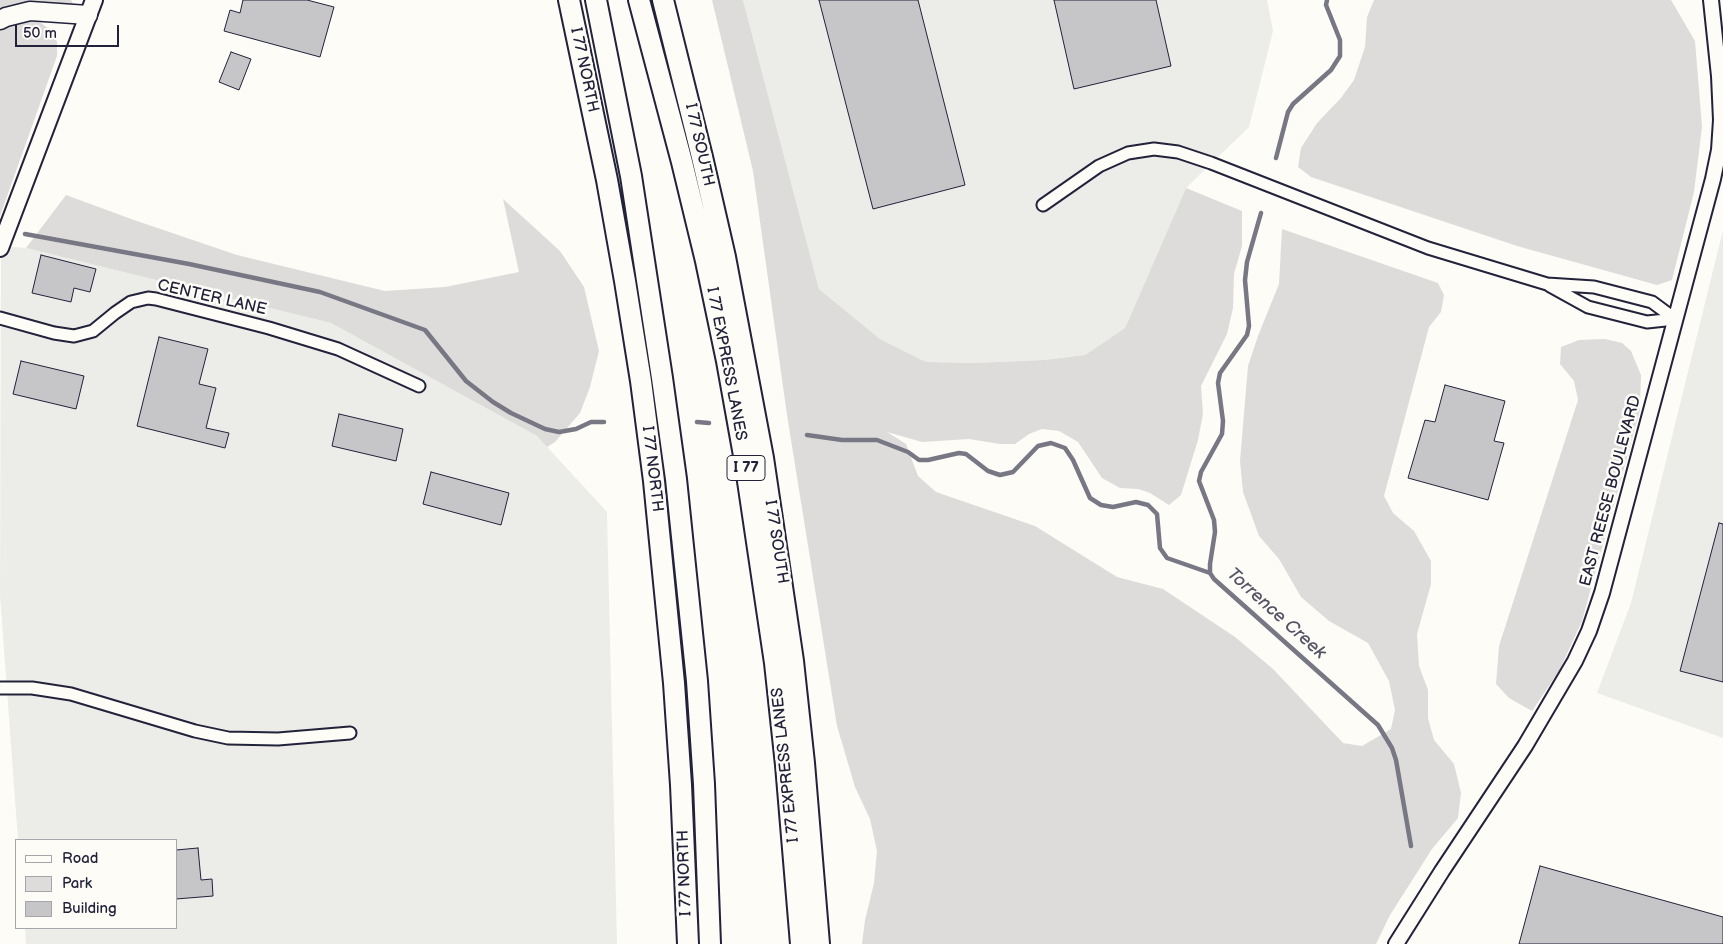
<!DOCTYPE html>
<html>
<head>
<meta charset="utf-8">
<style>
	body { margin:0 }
	#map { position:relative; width:1723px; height:944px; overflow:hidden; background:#fdfcf7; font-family:"Balsamiq Sans",sans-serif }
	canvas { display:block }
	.legend { position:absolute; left:15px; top:839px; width:162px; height:90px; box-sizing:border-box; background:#fdfcf7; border:1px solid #a5a5ac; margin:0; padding:6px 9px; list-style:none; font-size:15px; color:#22223b }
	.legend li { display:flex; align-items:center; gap:10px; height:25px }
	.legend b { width:25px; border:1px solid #a5a5ac }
	.scale { position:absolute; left:15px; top:25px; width:104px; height:22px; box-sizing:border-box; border:2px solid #22223b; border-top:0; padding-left:6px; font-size:15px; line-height:18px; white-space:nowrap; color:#22223b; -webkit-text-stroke:4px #fdfcf7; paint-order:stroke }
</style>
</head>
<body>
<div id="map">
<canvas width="1723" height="944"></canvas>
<ul class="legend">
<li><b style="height:6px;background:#fdfcf7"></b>Road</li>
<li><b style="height:14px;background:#dddcdb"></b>Park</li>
<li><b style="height:14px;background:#c6c6c8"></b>Building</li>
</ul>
<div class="scale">50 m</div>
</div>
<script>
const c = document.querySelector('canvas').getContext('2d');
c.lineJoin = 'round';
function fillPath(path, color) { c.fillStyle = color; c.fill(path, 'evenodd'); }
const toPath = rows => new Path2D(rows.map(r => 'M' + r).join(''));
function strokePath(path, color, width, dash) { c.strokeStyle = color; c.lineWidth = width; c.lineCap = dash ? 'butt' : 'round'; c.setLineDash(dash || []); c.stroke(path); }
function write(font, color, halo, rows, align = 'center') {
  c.font = font + ' "Balsamiq Sans",sans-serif'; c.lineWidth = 5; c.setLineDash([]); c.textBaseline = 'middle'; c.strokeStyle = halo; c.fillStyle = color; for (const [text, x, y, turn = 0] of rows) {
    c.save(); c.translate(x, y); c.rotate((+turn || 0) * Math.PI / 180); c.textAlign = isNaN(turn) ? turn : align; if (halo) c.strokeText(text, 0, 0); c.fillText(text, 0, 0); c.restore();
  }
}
fillPath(toPath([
	[743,0,1267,0,1273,31,1249,127,1186,188,1125,328,1085,355,1044,360,974,363,926,362,880,339,819,289],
	[1723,230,1723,738,1597,693,1631,603],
	[1,246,26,248,331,323,537,436,607,512,617,944,26,944,25,928,176,928,176,840,18,840,0,595]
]), '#ecece9');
fillPath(toPath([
	[0,0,71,0,74,5,72,7,0,12],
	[712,0,743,0,819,289,880,339,926,362,974,363,1044,360,1085,355,1125,328,1186,188,1242,211,1242,246,1234,274,1233,308,1227,334,1201,386,1203,414,1198,440,1181,495,1169,505,1150,493,1138,489,1120,488,1102,478,1078,442,1059,431,1042,429,1029,434,1015,444,1000,444,969,439,922,442,887,432,906,444,918,476,936,492,1035,526,1117,577,1163,589,1235,637,1273,669,1343,743,1362,746,1391,729,1395,710,1389,681,1368,643,1329,621,1301,597,1279,559,1259,536,1243,492,1240,461,1248,366,1258,336,1279,284,1282,229,1438,283,1444,295,1441,312,1429,327,1384,496,1393,513,1414,531,1431,561,1431,584,1417,634,1419,666,1428,690,1428,718,1434,740,1454,764,1461,793,1458,818,1432,849,1390,915,1376,944,862,944,865,920,874,883,877,851,870,819,855,787,837,726,787,415,753,171],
	[1374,0,1671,0,1695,41,1702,127,1694,192,1672,280,1657,285,1517,246,1311,177,1298,167,1301,148,1317,123,1340,99,1354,80,1365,47,1367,17],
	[32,20,41,23,53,32,57,42,57,56,0,216,0,27,18,21],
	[66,195,134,220,237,255,385,291,445,287,519,272,503,199,560,251,584,287,599,351,590,387,580,413,555,442,547,447,537,436,331,323,26,248],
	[1605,339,1622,343,1631,351,1641,375,1640,410,1582,621,1559,671,1532,711,1509,698,1496,684,1499,646,1578,400,1574,381,1560,364,1561,347,1579,340]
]), '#dddcdb');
strokePath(toPath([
	[1276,158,1288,112,1293,104,1331,70,1340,56,1340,40,1326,5,1327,0],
	[1261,213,1247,262,1245,280,1249,326,1247,335,1220,373,1218,383,1223,421,1222,434,1201,472,1199,481,1214,520,1215,532,1210,564,1210,573,1214,579,1378,725,1392,748,1396,760,1411,846],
	[25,234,189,264,320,292,425,330,466,381,493,402,511,413,545,429,559,432,576,429,591,422,604,422],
	[697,422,709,423],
	[807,435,842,440,877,440,908,452,919,460,928,460,959,453,966,454,988,471,1000,475,1013,472,1038,446,1051,443,1065,448,1073,460,1090,498,1101,505,1113,507,1136,502,1148,505,1157,514,1160,548,1167,558,1210,573]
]), '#787885', 4.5);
const building = toPath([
	[243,0,307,0,334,7,320,57,224,31,230,10,240,13,243,0],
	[819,0,918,0,965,185,873,209,819,0],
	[1054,0,1156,0,1171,66,1074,89,1054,0],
	[231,52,251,59,239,90,219,82,231,52],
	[41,255,96,269,90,292,74,288,71,302,32,293,41,255],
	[159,337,208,349,199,384,216,388,206,428,229,433,225,448,137,426,159,337],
	[21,361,84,376,76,409,13,394,21,361],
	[1445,385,1505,401,1494,441,1504,443,1488,500,1408,478,1425,420,1435,422,1445,385],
	[339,414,403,429,396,461,332,446,339,414],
	[431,472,509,493,501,525,423,504,431,472],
	[1719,523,1723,524,1723,682,1680,671,1719,523],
	[198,848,201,880,212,879,213,896,176,899,176,850,198,848],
	[1540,866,1723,917,1723,944,1519,944,1540,866]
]);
fillPath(building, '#c6c6c8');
strokePath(building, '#22223b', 1);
const minor = toPath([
	[1043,205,1099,166,1128,153,1154,149,1178,152,1211,163,1428,248,1547,284,1594,287,1652,302,1675,319],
	[1550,286,1588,307,1647,322,1675,319],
	[0,318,54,333,74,336,93,331,115,313,131,302,148,298,156,299,269,328,338,349,419,386],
	[0,688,32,688,71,694,195,731,228,738,278,739,350,733]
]);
const tertiary = toPath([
	[1396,944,1442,871,1525,746,1575,661,1589,631,1602,593,1713,179,1719,150,1721,120,1719,76,1711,0]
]);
const secondary = toPath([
	[0,248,94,0]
]);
const primary = toPath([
	[0,20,6,17,30,11,88,15]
]);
const motorway = toPath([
	[569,0,607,180,625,281,641,381,654,481,674,683,681,785,688,944],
	[596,0,631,176,662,378,676,479,697,681,704,784,710,944],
	[639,0,682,162,706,261,727,361,745,461,775,663,786,765,801,944],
	[663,0,702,157,725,257,763,458,793,661,804,763,819,944]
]);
strokePath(minor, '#22223b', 15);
strokePath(tertiary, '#22223b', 18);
strokePath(secondary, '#22223b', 20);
strokePath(primary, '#22223b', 21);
strokePath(motorway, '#22223b', 24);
strokePath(minor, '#fdfcf7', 11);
strokePath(tertiary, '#fdfcf7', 14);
strokePath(secondary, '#fdfcf7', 16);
strokePath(primary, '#fdfcf7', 18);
strokePath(motorway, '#fdfcf7', 20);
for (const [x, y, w] of [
	[746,468,38]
]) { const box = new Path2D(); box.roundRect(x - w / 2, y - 12.5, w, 25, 4); c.fillStyle = '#fdfcf7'; c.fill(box); strokePath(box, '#22223b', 1); }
write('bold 15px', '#22223b', null, [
	["I 77",746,468]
]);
write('16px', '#22223b', '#fdfcf7', [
	["I 77 NORTH",584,70,78],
	["I 77 SOUTH",699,145,77],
	["CENTER LANE",212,298,13],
	["I 77 EXPRESS LANES",726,364,79],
	["I 77 NORTH",652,469,83],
	["EAST REESE BOULEVARD",1611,491,-75],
	["I 77 SOUTH",776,542,81],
	["I 77 EXPRESS LANES",786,765,-96],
	["I 77 NORTH",685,873,-92]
]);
write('italic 18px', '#545466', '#fdfcf7', [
	["Torrence Creek",1276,614,42]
]);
</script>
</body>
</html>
